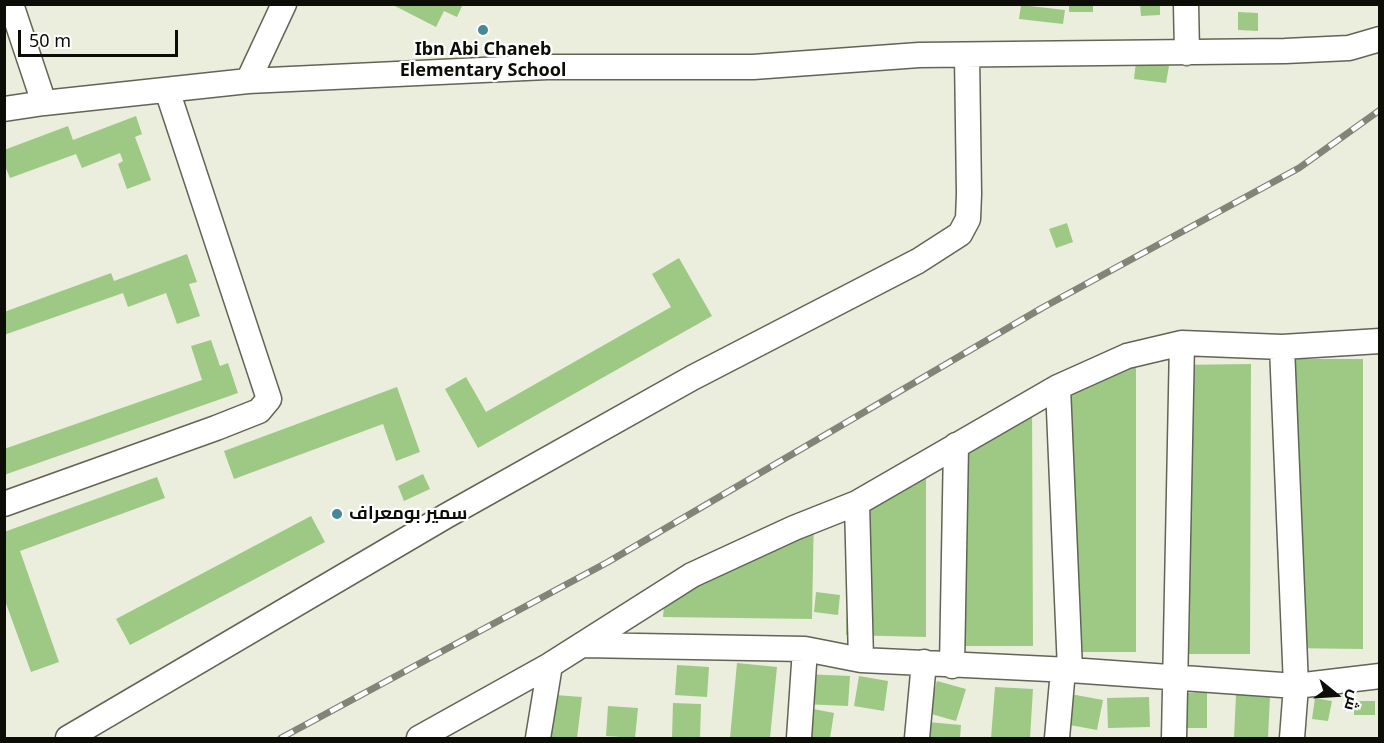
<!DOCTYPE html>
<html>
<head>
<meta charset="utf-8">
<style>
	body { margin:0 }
	#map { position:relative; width:1384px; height:743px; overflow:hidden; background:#ebeedd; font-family:"Noto Sans",Cairo,sans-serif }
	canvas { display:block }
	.frame { position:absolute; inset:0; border:6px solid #0c0d07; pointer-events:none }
	.north { position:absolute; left:1306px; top:665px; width:60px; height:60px; -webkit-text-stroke:4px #fff; paint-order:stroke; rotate:108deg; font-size:16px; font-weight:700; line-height:24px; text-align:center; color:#0c0d07 }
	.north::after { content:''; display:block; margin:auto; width:21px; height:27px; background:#0c0d07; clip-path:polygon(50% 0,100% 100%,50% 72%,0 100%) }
	.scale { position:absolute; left:18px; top:30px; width:160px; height:27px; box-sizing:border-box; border:3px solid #0c0d07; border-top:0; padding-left:8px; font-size:18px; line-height:21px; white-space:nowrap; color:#0c0d07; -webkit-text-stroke:4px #fff; paint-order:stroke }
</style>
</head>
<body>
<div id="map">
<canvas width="1384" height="743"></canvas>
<div class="frame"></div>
<div class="north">ش</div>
<div class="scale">50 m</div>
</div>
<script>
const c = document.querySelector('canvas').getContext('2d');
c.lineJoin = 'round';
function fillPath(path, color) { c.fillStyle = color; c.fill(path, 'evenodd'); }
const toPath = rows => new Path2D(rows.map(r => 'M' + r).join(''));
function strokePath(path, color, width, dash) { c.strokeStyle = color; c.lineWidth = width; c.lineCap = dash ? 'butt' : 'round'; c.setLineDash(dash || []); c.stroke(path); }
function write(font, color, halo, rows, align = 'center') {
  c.font = font + ' "Noto Sans",Cairo,sans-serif'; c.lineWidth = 4.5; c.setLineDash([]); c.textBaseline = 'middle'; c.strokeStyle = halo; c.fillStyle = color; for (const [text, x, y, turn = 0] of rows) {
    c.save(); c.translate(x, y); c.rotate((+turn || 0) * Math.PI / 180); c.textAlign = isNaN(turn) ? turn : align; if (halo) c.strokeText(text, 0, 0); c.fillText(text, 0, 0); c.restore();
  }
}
fillPath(toPath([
	[391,4,463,4,457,17,444,11,436,27],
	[1069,4,1093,4,1093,12,1069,12],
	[1140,4,1160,4,1160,15,1141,16],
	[1021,5,1065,10,1063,24,1019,19],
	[1238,12,1258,13,1258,31,1238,30],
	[1136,62,1169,66,1166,83,1134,79],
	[136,116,142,134,135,137,151,180,127,189,118,164,123,161,120,153,82,168,76,154,10,178,4,164,4,150,68,126,73,140],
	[1067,223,1073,242,1056,248,1049,229],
	[187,254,197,282,189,284,200,316,177,324,166,293,128,307,123,293,4,335,4,312,111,273,114,281],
	[679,258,712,316,478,448,445,389,466,377,486,412,671,307,652,274],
	[211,340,220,366,228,363,238,393,4,475,4,449,202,380,191,346],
	[1286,359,1363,359,1363,649,1286,648],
	[1136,362,1136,652,1059,652,1061,388],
	[1251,364,1250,654,1173,654,1173,365],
	[397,387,420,452,396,461,383,424,234,479,224,451],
	[1032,400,1033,646,953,646,953,435],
	[926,459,926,637,846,635,850,493],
	[423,474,430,489,404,501,398,486],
	[157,477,165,498,20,551,59,662,31,672,4,598,4,532],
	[814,510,812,619,663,617,666,583],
	[311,516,325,542,130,645,116,619],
	[816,592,840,595,838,615,814,612],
	[737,663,777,667,770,738,730,738],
	[677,665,709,667,707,697,675,695],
	[804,674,850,676,848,706,803,704],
	[859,676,888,681,884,711,854,706],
	[937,681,966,689,956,721,928,713],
	[995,687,1033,689,1030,738,991,738],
	[1207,692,1207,728,1181,728,1181,693],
	[1065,693,1103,700,1097,730,1059,723],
	[1236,694,1270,696,1268,738,1234,738],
	[555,695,582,697,577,738,551,738],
	[1149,697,1150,727,1108,728,1107,698],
	[1315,698,1332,701,1328,721,1312,719],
	[1354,701,1375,701,1375,715,1354,715],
	[673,703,701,704,700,738,672,738],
	[608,706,638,708,635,738,606,736],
	[803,707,834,713,830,738,798,738],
	[928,722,961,725,960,738,926,738]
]), '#9dc985');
const street = toPath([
	[1186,4,1187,53],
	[248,81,284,4],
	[44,103,248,81,418,73,547,67,753,67,919,55,1285,51,1349,48,1380,39],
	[4,109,44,103,11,4],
	[1282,347,1296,686,1292,738],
	[1058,387,1070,670],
	[857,503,861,660],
	[4,504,216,428,259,411,269,399,167,90],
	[583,645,805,649,861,660,1070,670,1296,686,1380,676],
	[952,666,956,445],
	[68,738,446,516,692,378,918,261,960,234,968,219,969,194,967,55],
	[419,738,550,665,692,575,794,528,857,503,1058,387,1127,356,1182,343,1282,347,1380,341],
	[538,738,550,665],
	[799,738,805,649],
	[917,738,924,662],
	[1057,738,1063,670],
	[1174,738,1182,343]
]);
strokePath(street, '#626455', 27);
strokePath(street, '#fff', 24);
const rail = toPath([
	[281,738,608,562,1042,308,1299,168,1380,110]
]);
strokePath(rail, '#828478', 7);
strokePath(rail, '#fff', 4.5, [14]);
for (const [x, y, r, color] of [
	[483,30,6,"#458898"],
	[337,514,6,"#458898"]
]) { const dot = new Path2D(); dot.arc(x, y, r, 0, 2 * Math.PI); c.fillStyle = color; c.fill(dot); strokePath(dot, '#fff', 2); }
write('bold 18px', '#0c0d07', '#fff', [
	["Ibn Abi Chaneb",483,50],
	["Elementary School",483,71],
	["سمير بومعراف",349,514,"left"]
]);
</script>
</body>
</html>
